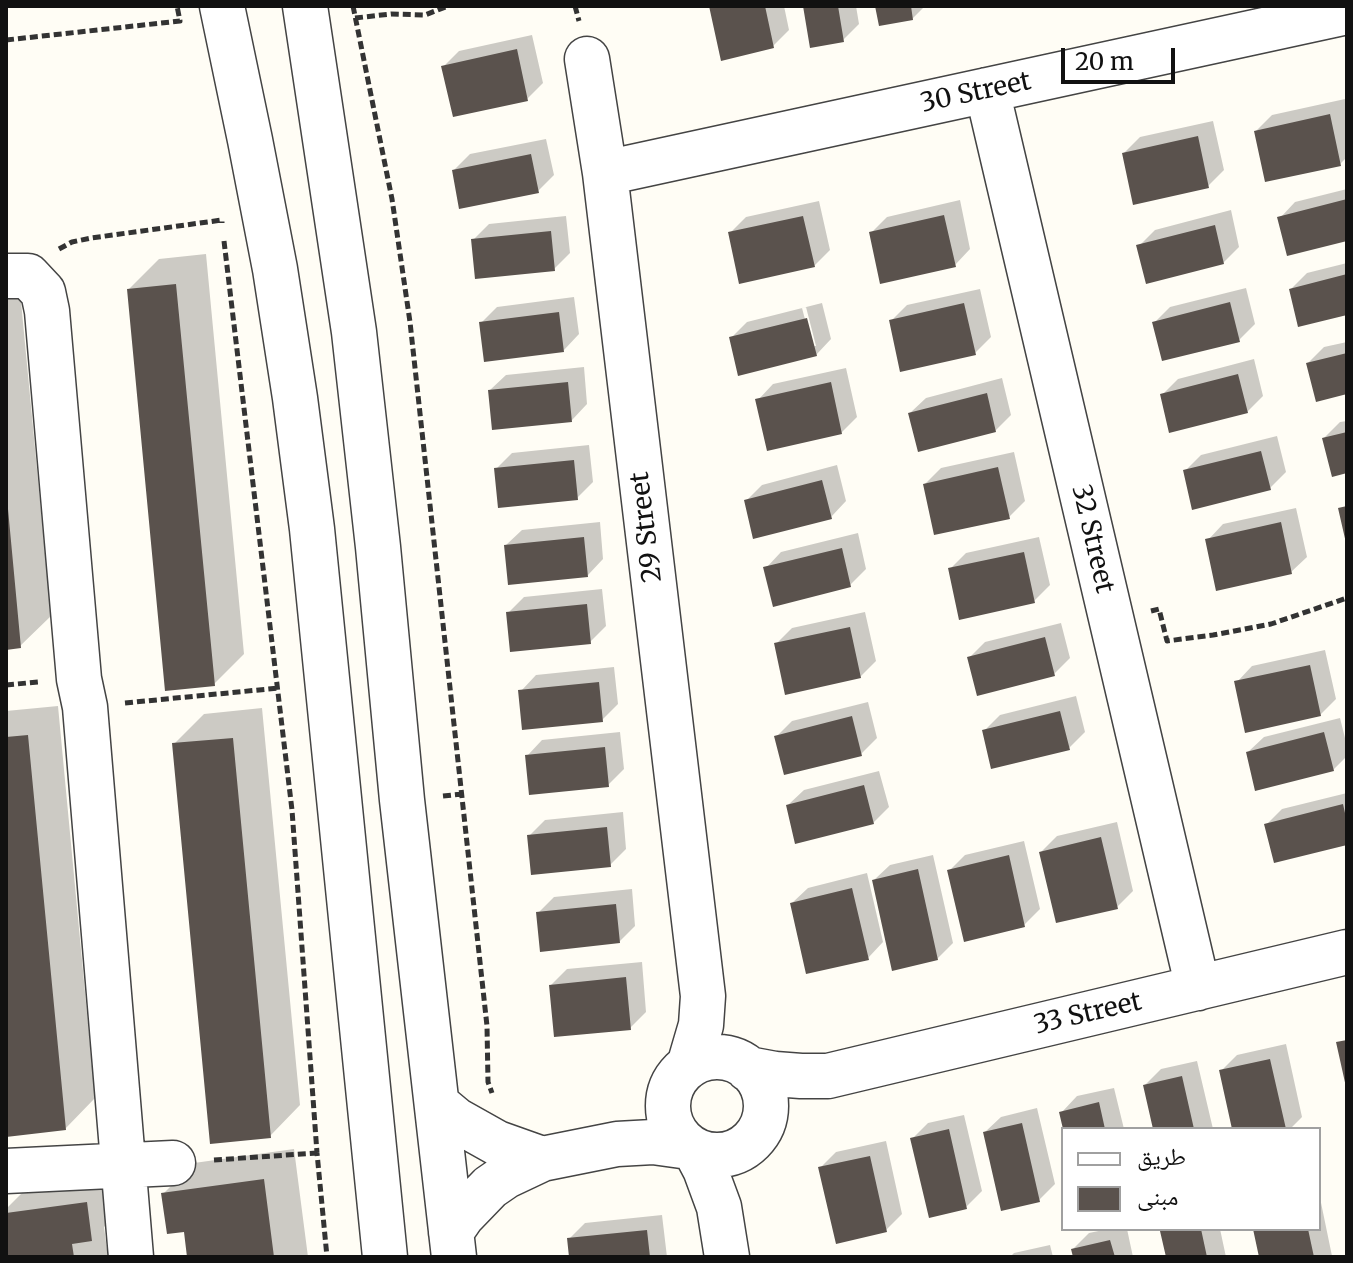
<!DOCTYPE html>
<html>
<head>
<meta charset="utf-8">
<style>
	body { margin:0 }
	#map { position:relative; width:1353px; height:1263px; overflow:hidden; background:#fffdf5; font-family:Merriweather,"Noto Naskh Arabic",serif }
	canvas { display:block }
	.frame { position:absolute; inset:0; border:8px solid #111; pointer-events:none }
	.legend { position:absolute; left:1061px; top:1127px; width:260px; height:104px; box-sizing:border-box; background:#fff; border:2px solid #a0a0a0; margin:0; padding:10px 14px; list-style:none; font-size:24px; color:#111 }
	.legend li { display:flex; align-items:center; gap:16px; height:40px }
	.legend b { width:40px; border:2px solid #a0a0a0 }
	.scale { position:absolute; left:1061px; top:48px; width:114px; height:36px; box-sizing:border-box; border:4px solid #111; border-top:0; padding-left:10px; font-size:24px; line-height:28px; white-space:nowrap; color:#111; -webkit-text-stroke:6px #fff; paint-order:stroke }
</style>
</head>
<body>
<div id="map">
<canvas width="1353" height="1263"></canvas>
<div class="frame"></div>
<ul class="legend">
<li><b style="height:10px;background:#fff"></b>طريق</li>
<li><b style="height:22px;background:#5a524d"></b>مبنى</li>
</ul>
<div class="scale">20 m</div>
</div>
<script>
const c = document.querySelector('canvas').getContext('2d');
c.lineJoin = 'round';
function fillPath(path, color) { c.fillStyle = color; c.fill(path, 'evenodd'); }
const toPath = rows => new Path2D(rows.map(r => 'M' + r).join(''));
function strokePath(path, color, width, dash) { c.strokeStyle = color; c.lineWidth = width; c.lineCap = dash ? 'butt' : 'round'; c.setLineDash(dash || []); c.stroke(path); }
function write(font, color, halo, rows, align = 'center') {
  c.font = font + ' Merriweather,serif'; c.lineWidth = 8; c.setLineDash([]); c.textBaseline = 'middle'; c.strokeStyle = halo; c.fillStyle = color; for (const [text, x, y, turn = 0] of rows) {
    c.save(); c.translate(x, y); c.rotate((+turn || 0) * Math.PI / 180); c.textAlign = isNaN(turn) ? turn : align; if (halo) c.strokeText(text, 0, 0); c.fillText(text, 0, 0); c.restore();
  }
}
fillPath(toPath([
	[711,6,784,6,789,30,773,46],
	[805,6,856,6,859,24,843,40],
	[878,6,925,6,912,19],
	[532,35,543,83,527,99,443,67,459,51],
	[1345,99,1347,108,1347,157,1340,164,1256,131,1272,115],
	[1213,121,1224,170,1208,186,1124,153,1140,137],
	[546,139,554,175,538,191,454,170,470,154],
	[1347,189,1347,239,1280,218,1295,202],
	[960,200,970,249,955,265,871,233,887,217],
	[819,201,830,250,814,266,730,233,746,217],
	[1231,210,1239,247,1223,263,1139,246,1155,230],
	[566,216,570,253,554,269,473,240,489,224],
	[206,254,244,654,214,684,129,289,159,259],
	[1347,263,1347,313,1291,289,1307,273],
	[1246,288,1255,324,1239,340,1154,323,1170,307],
	[980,289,991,337,975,353,891,321,907,305],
	[20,291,51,616,20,646,6,648,6,293],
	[574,297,579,334,564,350,481,323,497,307],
	[822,303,831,339,816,355,731,338,747,322],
	[806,307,816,346,812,346,802,308],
	[1347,342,1347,392,1308,363,1324,347],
	[1254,359,1263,396,1247,412,1162,395,1178,379],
	[584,367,587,404,572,420,490,390,506,375],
	[846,368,857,417,841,433,758,400,773,384],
	[1002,378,1011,415,995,431,910,413,926,398],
	[1347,421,1347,471,1324,438,1340,422],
	[1277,436,1286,472,1270,488,1185,471,1201,455],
	[589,445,593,482,577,498,496,469,512,453],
	[1014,452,1025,501,1009,517,925,484,941,468],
	[837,465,846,501,831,517,746,501,762,485],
	[1296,508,1307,557,1291,572,1208,540,1223,524],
	[600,522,603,559,588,575,506,545,522,530],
	[858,533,866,569,850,585,766,568,781,552],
	[1039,537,1050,585,1034,601,950,569,966,553],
	[602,589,606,626,590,642,509,612,524,597],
	[865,612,876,661,860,677,776,644,792,628],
	[1061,623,1070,658,1054,674,969,658,985,642],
	[1325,650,1336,699,1320,715,1237,682,1252,666],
	[614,667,618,704,602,720,521,691,536,675],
	[1076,696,1085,732,1069,748,984,731,1000,715],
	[868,702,877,738,861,754,776,737,792,721],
	[58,706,95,1098,65,1129,6,1135,6,711],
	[262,708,300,1105,270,1136,174,744,204,714],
	[1340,718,1347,746,1347,756,1333,770,1248,752,1264,737],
	[620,732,624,769,608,785,527,756,542,740],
	[879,771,889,807,873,823,788,805,804,790],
	[1347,793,1347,843,1266,825,1282,809],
	[623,812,626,849,610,865,529,836,545,820],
	[1117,822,1133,891,1117,907,1041,852,1057,836],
	[1024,841,1040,909,1024,925,949,871,965,855],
	[933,855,953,943,937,959,874,880,890,865],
	[867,873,883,942,868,958,792,903,808,888],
	[632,889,635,926,619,942,539,912,554,897],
	[642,962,646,1012,630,1028,551,985,567,969],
	[1286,1044,1302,1117,1290,1129,1234,1129,1221,1071,1237,1055],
	[1197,1061,1213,1129,1155,1129,1145,1085,1161,1069],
	[1114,1088,1124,1129,1065,1129,1062,1112,1077,1096],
	[1037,1108,1055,1184,1039,1200,985,1132,1001,1117],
	[964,1115,982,1191,966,1207,912,1139,928,1123],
	[886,1141,902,1214,886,1230,820,1168,836,1152],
	[294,1149,308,1257,189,1257,186,1230,164,1193,194,1163],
	[117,1173,122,1209,104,1227,108,1257,6,1257,6,1209,31,1184],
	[1319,1193,1332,1256,1261,1257,1255,1229,1319,1229],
	[662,1215,667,1257,571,1257,569,1239,585,1223],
	[1108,1229,1127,1229,1133,1257,1075,1257,1073,1249,1089,1233],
	[1165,1229,1220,1229,1226,1257,1168,1257,1162,1232],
	[1050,1245,1053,1257,1010,1257,1014,1253]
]), '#0003');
fillPath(toPath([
	[709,6,765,6,774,48,721,61],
	[803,6,838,6,844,42,810,48],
	[875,6,911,6,913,20,879,26],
	[517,49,528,101,453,117,441,66],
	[1330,114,1341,166,1265,182,1254,131],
	[1198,136,1209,188,1133,205,1122,153],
	[531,154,539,193,459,209,452,170],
	[1347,199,1347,241,1287,256,1277,217],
	[944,215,956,267,880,284,869,232],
	[803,216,815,267,739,284,728,232],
	[1215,225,1224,264,1146,284,1136,245],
	[551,231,555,271,475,279,471,239],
	[1347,274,1347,315,1298,327,1289,289],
	[176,284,215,686,165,691,127,289],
	[1230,302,1240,342,1162,361,1152,322],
	[964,303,976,355,900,372,889,320],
	[559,312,564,352,484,362,479,322],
	[807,318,817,356,738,376,729,337],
	[1347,353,1347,394,1316,402,1306,363],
	[1238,374,1248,413,1169,433,1160,394],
	[568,382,572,422,492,430,488,390],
	[831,382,842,434,767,451,755,399],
	[987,393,996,432,918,452,908,413],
	[1347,432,1347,473,1332,477,1322,438],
	[1261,451,1271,490,1192,510,1183,470],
	[574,460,578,500,498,508,494,468],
	[998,467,1010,519,934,535,923,484],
	[822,480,832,519,753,539,744,500],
	[1347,506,1347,542,1346,543,1338,508],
	[6,509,8,509,21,648,6,650],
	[1281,522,1292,574,1216,591,1205,539],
	[584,537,588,577,508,585,504,545],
	[842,548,851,587,773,607,763,567],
	[1024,552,1035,603,959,620,948,568],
	[587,604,591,644,510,652,506,612],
	[850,627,861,678,785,695,774,643],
	[1045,637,1055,676,977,696,967,657],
	[1310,665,1321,716,1245,733,1234,681],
	[599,682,603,722,522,730,518,690],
	[1060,711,1070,750,991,769,982,730],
	[852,716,862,756,784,775,774,736],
	[1324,732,1334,771,1255,791,1246,752],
	[28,735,66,1130,6,1137,6,737],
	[233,738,271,1138,210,1144,172,743],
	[605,747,609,787,529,795,525,755],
	[864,785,874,824,795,844,786,805],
	[1343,804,1347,822,1347,845,1274,863,1264,824],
	[607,827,611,867,531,875,527,835],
	[1101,837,1118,909,1056,923,1039,852],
	[1009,855,1025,927,964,942,947,870],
	[918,869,938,960,892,971,872,880],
	[852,888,869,960,806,974,790,903],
	[616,904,620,943,540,952,536,912],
	[626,977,631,1030,554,1037,549,985],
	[1347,1040,1347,1087,1346,1087,1336,1042],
	[1270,1059,1286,1129,1232,1129,1219,1070],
	[1182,1076,1194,1129,1153,1129,1143,1085],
	[1099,1102,1105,1129,1063,1129,1059,1112],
	[1022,1123,1040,1202,1001,1211,983,1132],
	[949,1129,967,1209,929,1218,910,1138],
	[870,1156,887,1232,836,1244,818,1167],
	[264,1179,274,1257,187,1257,184,1232,167,1234,161,1193],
	[87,1202,92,1241,72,1244,74,1257,6,1257,6,1213],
	[1170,1229,1201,1229,1207,1257,1166,1257,1160,1231],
	[1253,1229,1308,1229,1314,1257,1259,1257],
	[647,1230,650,1257,569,1257,567,1238],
	[1110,1240,1115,1257,1073,1257,1071,1249]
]), '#5a524d');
const minor = toPath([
	[222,6,250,140,275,269,295,398,312,529,385,1257],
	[305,6,354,332,378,547,402,800,454,1257],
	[587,59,605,173,703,996,701,1025,689,1066],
	[987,90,1198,988],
	[605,173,1347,12],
	[6,276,28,276,43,292,47,311,79,679,85,707,131,1257],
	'668 1106a49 49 0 1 1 98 0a49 49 0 1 1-98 0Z',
	[748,1069,775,1074,801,1076,828,1076,1347,952],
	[438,1105,456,1120,497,1143,542,1159],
	[695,1150,705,1169,719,1207,727,1257],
	[6,1171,173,1163],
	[451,1232,462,1216,490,1187,506,1176,542,1159,617,1144,653,1142,689,1147]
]);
strokePath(minor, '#444', 47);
strokePath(toPath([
	[353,6,392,199,410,322,487,1026,488,1082,492,1093],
	[575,6,579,21],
	[355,18,391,14,425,15,448,6],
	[6,40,180,21,177,6],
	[224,241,292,810,317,1153,327,1257],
	[59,249,72,242,91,238,222,220,222,223],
	[1151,611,1159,609,1167,641,1213,635,1271,624,1347,598],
	[6,685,38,682],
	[125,703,279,688],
	[443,796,462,794],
	[214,1160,317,1153]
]), '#333', 5, [8, 4]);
strokePath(minor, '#fff', 44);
write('26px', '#111', '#fff', [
	["30 Street",976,93,-12],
	["29 Street",647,527,-97],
	["32 Street",1092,539,77],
	["33 Street",1088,1014,-13]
]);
</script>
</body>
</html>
